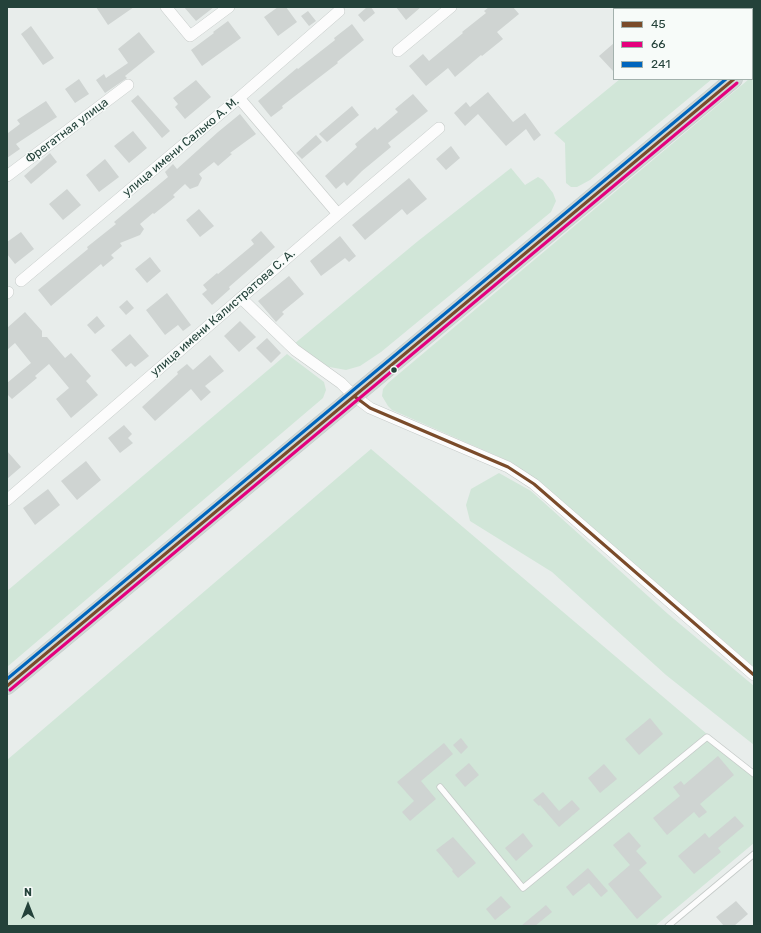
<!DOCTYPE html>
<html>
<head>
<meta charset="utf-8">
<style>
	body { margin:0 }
	#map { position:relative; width:761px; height:933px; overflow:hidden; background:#e8edeb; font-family:Rubik,sans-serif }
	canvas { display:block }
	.frame { position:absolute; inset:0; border:8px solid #24423a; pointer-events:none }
	.legend { position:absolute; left:613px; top:8px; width:140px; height:72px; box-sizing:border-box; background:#f7fbf9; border:1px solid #a3b1ad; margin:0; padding:5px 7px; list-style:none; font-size:12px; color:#24423a }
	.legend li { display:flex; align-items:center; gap:8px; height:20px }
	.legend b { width:20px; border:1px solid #a3b1ad }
	.north { position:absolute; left:8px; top:885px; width:40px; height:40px; -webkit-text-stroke:3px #f7fbf9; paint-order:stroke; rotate:0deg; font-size:11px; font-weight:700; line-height:16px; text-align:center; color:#24423a }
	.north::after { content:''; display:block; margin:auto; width:14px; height:18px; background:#24423a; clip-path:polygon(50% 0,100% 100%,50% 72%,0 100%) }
</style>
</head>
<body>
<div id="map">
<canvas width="761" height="933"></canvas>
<div class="frame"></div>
<ul class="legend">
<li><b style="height:5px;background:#7a4b2a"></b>45</li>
<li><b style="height:5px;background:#e5007d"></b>66</li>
<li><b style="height:5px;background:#0065bd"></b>241</li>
</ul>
<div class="north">N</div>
</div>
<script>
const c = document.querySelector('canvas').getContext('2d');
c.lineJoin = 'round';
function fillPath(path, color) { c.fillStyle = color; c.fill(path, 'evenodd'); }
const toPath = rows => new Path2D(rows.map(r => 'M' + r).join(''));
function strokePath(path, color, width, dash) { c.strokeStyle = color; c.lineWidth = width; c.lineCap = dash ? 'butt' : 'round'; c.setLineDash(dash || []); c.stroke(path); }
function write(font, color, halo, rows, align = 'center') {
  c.font = font + ' Rubik,sans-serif'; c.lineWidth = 3; c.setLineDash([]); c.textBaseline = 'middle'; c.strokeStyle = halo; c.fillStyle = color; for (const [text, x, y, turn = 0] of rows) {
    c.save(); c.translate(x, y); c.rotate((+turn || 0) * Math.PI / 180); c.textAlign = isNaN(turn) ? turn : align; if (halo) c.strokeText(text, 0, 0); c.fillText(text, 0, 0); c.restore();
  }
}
fillPath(toPath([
	[703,7,754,7,754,41,752,43,752,9,700,9],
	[754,75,754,667,538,481,511,462,392,410,388,406,382,396,383,389,388,383,749,79,752,79,752,76],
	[620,79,712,79,590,180,577,187,571,187,566,183,565,143,554,133],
	[511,168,525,185,538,177,543,180,553,193,556,201,551,212,381,352,360,366,346,370,324,366,294,344,418,241],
	[287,354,324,382,326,390,323,398,7,667,7,591],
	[371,449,701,729,754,773,754,843,655,926,7,926,7,760],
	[499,473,531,491,668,614,754,686,754,745,666,675,552,572,470,521,466,505,471,489]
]), '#d1e6d8');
fillPath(toPath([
	[96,7,134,7,108,25],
	[184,7,214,7,196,21],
	[278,7,286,7,297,22,278,36,264,17],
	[367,7,371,7,375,13,364,22,358,15],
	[396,7,421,7,406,20],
	[489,7,513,7,519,14,497,32,503,39,482,56,481,55,455,77,448,68,426,86,409,66,423,54,429,61,463,33,462,32,486,13,484,11],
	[308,11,316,21,309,26,301,16],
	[228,21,241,38,202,66,191,50,214,33,213,32],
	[352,24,364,40,337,62,338,63,282,106,283,108,271,117,258,101,297,68,298,69,335,40,334,38],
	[31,26,54,58,43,65,21,34],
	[139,32,155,52,125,76,127,78,105,93,96,80,104,74,106,78,128,63,118,49],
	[614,43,614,72,599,56],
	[79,79,89,94,75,103,65,89],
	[196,80,211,97,185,119,175,107,178,104,173,98],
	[488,92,513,122,525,113,541,135,534,141,526,129,506,146,478,114,465,126,454,113,466,102,470,107],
	[413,94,428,111,388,143,391,147,362,171,347,186,344,182,336,189,325,176,357,147,355,144,375,127,377,130,398,112,395,109],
	[138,95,170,131,162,138,131,101],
	[46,101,57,117,16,144,20,149,7,158,7,132,8,133,20,124,17,120],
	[352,106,359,115,327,142,319,134],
	[240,114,256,134,230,153,232,154,218,166,214,162,199,174,202,178,198,186,190,189,185,184,173,195,175,197,154,214,153,213,140,224,144,229,140,235,120,243,122,246,111,255,114,258,103,267,101,264,51,306,38,290,88,249,87,247,116,224,114,222,168,177,165,172,173,164,177,169,218,132],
	[133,131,147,148,129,163,114,146],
	[316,135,322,142,302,159,296,153],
	[451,146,460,158,446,170,436,159],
	[50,153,57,162,31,184,24,176],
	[105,159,119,177,99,192,86,175],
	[409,178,427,199,407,215,402,209,365,240,352,225],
	[67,189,81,205,63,220,49,204],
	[199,209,214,226,200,237,186,220],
	[261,231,275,247,229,287,230,289,212,305,202,294,207,290,203,285,217,273,218,274,254,244,251,240],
	[21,232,34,249,15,264,7,254,7,242],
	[340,236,356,256,349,262,345,258,321,276,310,261],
	[150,257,161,271,147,283,135,269],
	[289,276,304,294,282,312,284,314,276,322,258,301],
	[167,293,191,325,183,331,178,325,165,335,146,310],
	[127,300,134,308,126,315,119,307],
	[25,312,42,331,42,337,47,337,65,358,71,353,91,376,86,381,98,395,71,418,56,399,69,388,49,364,35,376,37,378,12,399,7,394,7,383,31,363,15,343,7,350,7,328],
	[97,316,105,326,95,334,87,325],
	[240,321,256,337,239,352,224,336],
	[130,334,149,356,135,367,131,363,126,367,111,350],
	[267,338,281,353,271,363,256,348],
	[210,355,224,371,205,386,211,392,201,401,191,389,155,421,142,407,178,374,177,372,187,364,193,370],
	[124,425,132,434,128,438,133,443,120,453,108,438],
	[7,451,21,467,7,479],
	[86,461,101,480,77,500,61,481],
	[48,489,60,505,35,525,23,508],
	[650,718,663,734,639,755,625,739],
	[461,738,468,747,461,754,453,745],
	[444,743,453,754,421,781,436,799,410,821,402,812,414,801,397,782],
	[718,756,734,775,700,804,707,812,699,818,694,812,667,835,653,818,680,796,673,787,681,781,684,785],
	[469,763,479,775,465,787,455,775],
	[604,764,617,779,600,793,588,778],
	[543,792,559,811,572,800,580,809,559,827,540,805,539,806,533,800],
	[735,816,744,826,718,848,721,852,694,874,678,856,705,833,709,838],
	[629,832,641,846,636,851,647,863,639,870,662,897,637,919,608,884,630,865,613,845],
	[523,833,533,846,516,861,505,848],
	[453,837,476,863,458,878,452,871,453,870,436,850],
	[588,868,608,891,601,897,589,883,573,896,566,887],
	[501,896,511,907,495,920,486,909],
	[736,901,748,914,734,926,724,926,716,917],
	[546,905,552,912,535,926,521,926]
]), '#cfd4d2');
const lane = toPath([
	[440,787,523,888,707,737,754,774],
	[668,926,754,854]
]);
const street = toPath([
	[166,7,190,36,229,7],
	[398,51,451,7],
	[239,98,338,214],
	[7,176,128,85],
	[21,281,239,98,339,11],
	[7,293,8,292],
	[241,298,295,350,341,383,354,396,370,408,508,467,534,484,754,675],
	[7,500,338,214,439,128]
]);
const primary = toPath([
	[752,64,754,62],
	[7,686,734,79]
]);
strokePath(lane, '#c5cac8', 7);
strokePath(street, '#c5cac8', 12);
strokePath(primary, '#c3ccc9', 18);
strokePath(lane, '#fcfcfc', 5.5);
strokePath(street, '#fcfcfc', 11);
strokePath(primary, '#cfd7d5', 17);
strokePath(toPath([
	[354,396,370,408,508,467,534,484,754,675],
	[7,686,734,79]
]), '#7a4b2a', 3);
strokePath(toPath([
	[10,690,737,83]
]), '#e5007d', 3);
strokePath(toPath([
	[7,679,726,79]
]), '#0065bd', 3);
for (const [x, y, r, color] of [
	[394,370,3.5,"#24423a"]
]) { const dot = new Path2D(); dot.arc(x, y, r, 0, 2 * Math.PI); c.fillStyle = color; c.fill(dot); strokePath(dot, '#f7fbf9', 1.5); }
write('12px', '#24423a', '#f7fbf9', [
	["Фрегатная улица",67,131,-37],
	["улица имени Салько А. М.",181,147,-40],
	["улица имени Калистратова С. А.",223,313,-41]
]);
</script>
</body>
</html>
